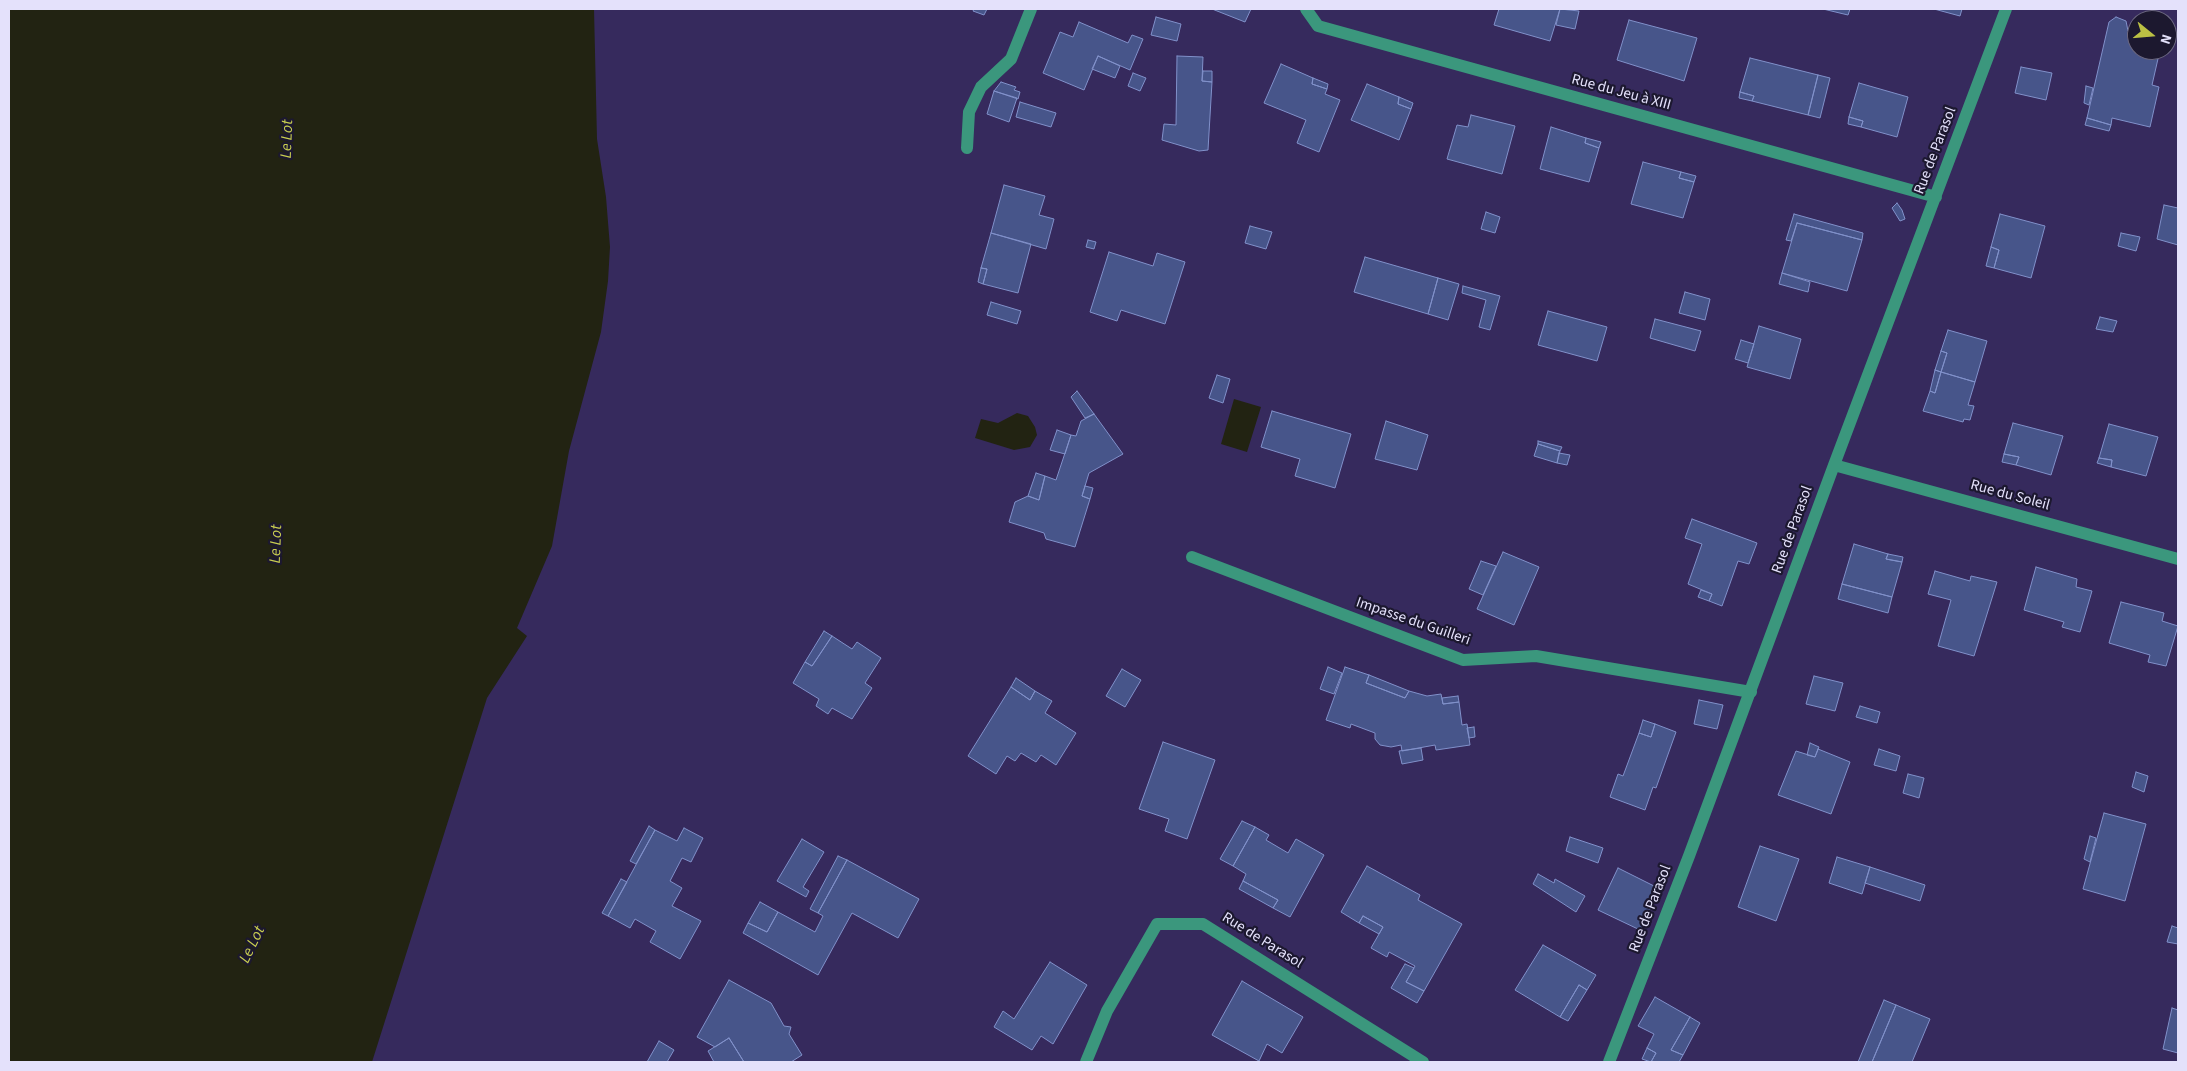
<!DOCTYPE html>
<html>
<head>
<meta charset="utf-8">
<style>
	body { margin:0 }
	#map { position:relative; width:2187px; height:1071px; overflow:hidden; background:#362a5d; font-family:"Source Sans 3",sans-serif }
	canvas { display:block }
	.frame { position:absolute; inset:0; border:10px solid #e4e1fb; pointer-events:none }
	.north { position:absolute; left:2127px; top:10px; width:50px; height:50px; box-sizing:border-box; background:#1c182f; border:1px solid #6c6881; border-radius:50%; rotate:107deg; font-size:14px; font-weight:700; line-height:20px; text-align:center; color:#e4e1fb }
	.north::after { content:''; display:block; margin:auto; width:18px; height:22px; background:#bbc044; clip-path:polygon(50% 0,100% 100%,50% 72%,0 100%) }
</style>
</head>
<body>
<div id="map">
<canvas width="2187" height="1071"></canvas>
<div class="frame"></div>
<div class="north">N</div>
</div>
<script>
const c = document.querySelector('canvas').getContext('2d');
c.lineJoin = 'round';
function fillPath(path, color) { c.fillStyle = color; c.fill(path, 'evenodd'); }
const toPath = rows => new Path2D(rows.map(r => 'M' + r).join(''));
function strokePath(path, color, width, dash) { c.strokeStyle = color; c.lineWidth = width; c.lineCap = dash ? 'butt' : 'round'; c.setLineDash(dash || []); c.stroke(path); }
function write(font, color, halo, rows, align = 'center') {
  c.font = font + ' "Source Sans 3",sans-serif'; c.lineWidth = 4.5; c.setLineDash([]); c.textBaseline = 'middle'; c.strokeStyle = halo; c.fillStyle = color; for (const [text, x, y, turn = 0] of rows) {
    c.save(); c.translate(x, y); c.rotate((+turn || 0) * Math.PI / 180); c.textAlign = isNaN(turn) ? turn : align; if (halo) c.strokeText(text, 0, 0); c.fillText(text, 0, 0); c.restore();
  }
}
fillPath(toPath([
	[9,9,594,9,597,139,606,197,610,247,608,281,601,332,569,451,552,546,517,628,527,636,487,698,372,1062,9,1062],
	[1234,399,1261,407,1247,452,1221,444],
	[1017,413,1028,416,1035,427,1037,435,1030,447,1014,450,975,438,981,419,998,423]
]), '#222312');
const building = toPath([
	[974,9,987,9,984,15,973,11,974,9],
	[1212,9,1251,9,1245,22,1212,9],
	[1499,9,1560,9,1550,41,1494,25,1499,9],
	[1560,9,1579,11,1575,29,1556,25,1560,9],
	[1823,9,1850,9,1848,15,1823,9],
	[1934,9,1962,9,1960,16,1934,9],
	[1156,17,1181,24,1177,41,1151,35,1156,17],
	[2116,17,2126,21,2128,31,2137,33,2137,50,2160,50,2152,85,2159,87,2150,127,2112,118,2111,125,2087,118,2109,22,2116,17],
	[1629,20,1697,38,1684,81,1617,60,1629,20],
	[1079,22,1128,43,1132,35,1143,39,1130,70,1098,56,1084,90,1043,73,1060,32,1073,37,1079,22],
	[1098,56,1120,66,1115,78,1092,69,1098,56],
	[1177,56,1203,57,1202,81,1212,82,1208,150,1199,151,1162,140,1164,124,1176,125,1177,56],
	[1750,58,1818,75,1808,115,1752,101,1754,96,1740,92,1750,58],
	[1281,64,1313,78,1312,84,1327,89,1325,94,1340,100,1319,152,1297,143,1306,120,1264,103,1281,64],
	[2021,67,2052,73,2046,100,2015,93,2021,67],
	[1203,71,1212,71,1212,82,1202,81,1203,71],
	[1133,73,1146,78,1140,91,1128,86,1133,73],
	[1818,75,1830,78,1820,118,1808,115,1818,75],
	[1313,78,1328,84,1327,89,1312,84,1313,78],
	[1001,82,1016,87,1014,90,1020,92,1018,99,994,91,1001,82],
	[1859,83,1908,97,1897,137,1861,127,1863,121,1849,117,1859,83],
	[1367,84,1399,97,1398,104,1411,109,1399,140,1351,120,1367,84],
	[2086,86,2093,88,2089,105,2084,103,2086,86],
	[994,91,1017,98,1009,122,987,114,994,91],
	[1740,92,1754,96,1752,101,1739,98,1740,92],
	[1399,97,1413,103,1411,109,1398,104,1399,97],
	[1020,102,1056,113,1051,127,1016,117,1020,102],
	[1471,115,1515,126,1502,174,1447,159,1457,125,1468,127,1471,115],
	[1849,117,1863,121,1861,127,1848,124,1849,117],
	[2087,118,2111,125,2109,131,2085,125,2087,118],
	[1551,127,1586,138,1585,143,1599,148,1589,182,1540,169,1551,127],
	[1586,138,1601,142,1599,148,1585,143,1586,138],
	[1643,162,1681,172,1679,178,1694,182,1683,218,1631,204,1643,162],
	[1681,172,1696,176,1694,182,1679,178,1681,172],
	[1004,185,1045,196,1039,215,1054,219,1046,249,991,233,1004,185],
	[1897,203,1902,210,1905,219,1900,221,1892,208,1897,203],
	[2164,205,2178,208,2178,245,2157,239,2164,205],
	[1486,212,1500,217,1495,233,1481,229,1486,212],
	[1794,214,1863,233,1862,240,1797,223,1791,241,1786,240,1794,214],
	[2000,214,2045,226,2031,278,1994,268,1999,250,1991,247,2000,214],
	[1797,223,1862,240,1847,291,1782,273,1797,223],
	[1250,226,1272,232,1266,249,1245,243,1250,226],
	[991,233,1031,244,1018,293,983,284,987,269,981,268,991,233],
	[2121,233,2140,237,2136,251,2118,246,2121,233],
	[1088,240,1096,242,1094,249,1086,247,1088,240],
	[1991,247,1999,250,1994,268,1986,266,1991,247],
	[1109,252,1153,266,1157,253,1185,262,1165,324,1121,310,1117,321,1090,312,1109,252],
	[1365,257,1438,278,1428,314,1354,292,1365,257],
	[981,268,987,269,983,284,978,282,981,268],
	[1782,273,1810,282,1808,292,1779,284,1782,273],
	[1438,278,1459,284,1448,320,1428,314,1438,278],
	[1463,286,1500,296,1490,330,1479,327,1486,300,1462,293,1463,286],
	[1685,292,1710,299,1705,320,1679,313,1685,292],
	[991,302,1021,311,1017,324,987,315,991,302],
	[1548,311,1607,327,1597,361,1538,345,1548,311],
	[2100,317,2117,321,2113,332,2096,329,2100,317],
	[1655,319,1701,331,1695,351,1650,338,1655,319],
	[1759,326,1801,339,1790,379,1747,367,1759,326],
	[1948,330,1987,341,1975,382,1941,372,1947,353,1941,351,1948,330],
	[1741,340,1754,344,1748,363,1735,359,1741,340],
	[1941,351,1947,353,1941,372,1935,370,1941,351],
	[1935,370,1941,372,1935,393,1930,391,1935,370],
	[1941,372,1975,382,1968,405,1974,406,1970,420,1964,419,1963,422,1923,411,1930,391,1935,393,1941,372],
	[1217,375,1230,379,1223,403,1209,398,1217,375],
	[1077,391,1094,414,1085,418,1071,397,1077,391],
	[1272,411,1351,434,1335,488,1295,476,1300,459,1261,447,1272,411],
	[1094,414,1123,454,1089,473,1082,496,1090,499,1075,547,1046,539,1044,533,1009,522,1015,502,1028,496,1039,500,1045,476,1056,480,1071,435,1076,436,1081,421,1094,414],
	[1386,421,1428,435,1417,470,1375,459,1386,421],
	[2013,423,2063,436,2051,475,2016,465,2019,457,2004,454,2013,423],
	[2109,424,2158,437,2146,476,2111,467,2112,460,2099,458,2109,424],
	[1057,430,1071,435,1065,454,1050,450,1057,430],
	[1538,441,1562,447,1560,451,1538,444,1538,441],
	[1538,444,1560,451,1557,463,1534,456,1538,444],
	[1559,453,1570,455,1567,465,1557,463,1559,453],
	[2004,454,2019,457,2016,465,2002,462,2004,454],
	[2099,458,2112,460,2111,467,2097,463,2099,458],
	[1036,473,1045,476,1039,500,1028,496,1036,473],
	[1085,486,1093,488,1090,499,1082,496,1085,486],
	[1692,519,1757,543,1749,564,1738,561,1722,606,1709,601,1712,594,1688,584,1702,544,1685,538,1692,519],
	[1854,544,1888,554,1886,559,1902,562,1892,597,1842,584,1854,544],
	[1503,552,1539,567,1514,625,1477,609,1503,552],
	[1888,554,1903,557,1902,562,1886,559,1888,554],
	[1481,561,1496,566,1483,595,1469,589,1481,561],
	[2036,567,2077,579,2076,587,2092,591,2080,632,2062,627,2064,622,2024,610,2036,567],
	[1935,571,1970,581,1971,576,1997,582,1974,656,1938,646,1951,600,1928,594,1935,571],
	[1842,584,1892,597,1888,613,1838,599,1842,584],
	[1701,590,1712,594,1709,601,1698,597,1701,590],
	[2121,602,2164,613,2162,621,2178,626,2166,666,2148,662,2150,655,2109,643,2121,602],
	[824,631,832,636,812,666,805,662,824,631],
	[832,636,852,649,857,642,881,658,865,683,872,688,852,719,832,708,828,714,816,706,819,699,793,683,805,662,812,666,832,636],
	[1328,667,1342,673,1334,694,1320,689,1328,667],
	[1345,667,1369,675,1366,683,1405,698,1409,691,1427,696,1441,694,1443,704,1459,702,1462,725,1467,724,1470,745,1436,750,1435,745,1402,751,1401,745,1391,747,1380,745,1375,739,1375,733,1351,724,1350,728,1326,720,1345,667],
	[1122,669,1141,680,1125,707,1106,696,1122,669],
	[1369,675,1409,691,1405,698,1366,683,1369,675],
	[1814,676,1843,683,1835,711,1806,704,1814,676],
	[1016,678,1035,691,1030,700,1011,687,1016,678],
	[1011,687,1030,700,1035,691,1052,701,1045,713,1076,733,1056,765,1041,755,1036,762,1021,753,1015,761,1007,756,996,774,968,756,1011,687],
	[1458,696,1459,702,1443,704,1442,698,1458,696],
	[1699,700,1723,705,1717,729,1694,724,1699,700],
	[1860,706,1880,712,1877,723,1856,717,1860,706],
	[1643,720,1655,724,1651,737,1639,733,1643,720],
	[1655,724,1676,732,1656,788,1653,787,1645,810,1610,797,1618,774,1623,776,1639,733,1651,737,1655,724],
	[1474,727,1475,737,1469,738,1467,728,1474,727],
	[1163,742,1215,760,1187,839,1165,831,1169,819,1139,809,1163,742],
	[1810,743,1819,747,1815,757,1807,755,1810,743],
	[1421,748,1423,760,1402,764,1399,751,1421,748],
	[1818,749,1850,762,1831,814,1778,795,1796,751,1815,757,1818,749],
	[1879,749,1900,756,1896,771,1874,765,1879,749],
	[2136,772,2148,776,2144,792,2132,787,2136,772],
	[1908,774,1924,778,1919,798,1903,793,1908,774],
	[2104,813,2146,824,2125,901,2083,889,2104,813],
	[1242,821,1255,827,1233,866,1220,859,1242,821],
	[649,826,655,830,636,864,630,861,649,826],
	[1255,827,1269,835,1266,840,1288,853,1296,839,1324,855,1290,917,1273,908,1278,900,1243,881,1246,874,1233,866,1255,827],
	[684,828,703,838,691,862,682,858,670,881,682,888,672,906,701,921,680,959,650,942,656,931,635,919,630,928,608,916,655,830,677,841,684,828],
	[2090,836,2096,838,2090,862,2084,859,2090,836],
	[1570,837,1603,848,1598,863,1566,851,1570,837],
	[802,839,824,852,803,887,809,891,806,897,777,881,802,839],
	[1760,846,1799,859,1776,921,1738,907,1760,846],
	[838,856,847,860,818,913,810,909,838,856],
	[1837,857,1870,867,1862,894,1829,883,1837,857],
	[847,860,919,899,898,938,852,913,818,975,743,933,748,923,767,932,778,912,815,932,823,916,818,913,847,860],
	[1367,866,1420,895,1418,900,1462,924,1424,991,1406,982,1415,966,1389,952,1387,957,1371,948,1383,927,1363,916,1359,923,1341,912,1367,866],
	[1870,867,1925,885,1920,901,1865,883,1870,867],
	[1618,868,1660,889,1640,930,1598,910,1618,868],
	[1538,874,1554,883,1555,879,1585,896,1576,912,1533,884,1538,874],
	[621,879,627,882,608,916,602,913,621,879],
	[1243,881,1278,900,1273,908,1239,889,1243,881],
	[760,902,778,912,767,932,748,923,760,902],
	[1363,916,1383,927,1379,934,1359,923,1363,916],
	[2172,926,2178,928,2178,944,2167,942,2172,926],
	[1543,945,1596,975,1587,990,1579,985,1560,1017,1515,990,1543,945],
	[1050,962,1087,985,1053,1044,1041,1036,1032,1050,994,1027,1003,1011,1014,1019,1050,962],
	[1405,964,1414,968,1406,982,1424,991,1417,1003,1391,988,1405,964],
	[729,980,771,1003,784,1026,791,1027,789,1034,802,1055,791,1062,744,1062,729,1038,715,1047,697,1037,729,980],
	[1242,981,1303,1017,1282,1053,1267,1044,1259,1061,1212,1035,1242,981],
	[1579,985,1587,990,1568,1021,1560,1017,1579,985],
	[1655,997,1690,1017,1671,1050,1683,1055,1679,1062,1651,1062,1656,1053,1647,1048,1654,1034,1638,1026,1655,997],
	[1884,1000,1896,1005,1872,1062,1858,1062,1884,1000],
	[1896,1005,1930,1019,1912,1062,1872,1062,1896,1005],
	[2172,1008,2178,1010,2178,1053,2163,1049,2172,1008],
	[1690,1017,1700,1023,1683,1055,1671,1050,1690,1017],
	[729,1038,744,1062,714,1062,708,1051,729,1038],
	[659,1041,674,1050,667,1062,647,1062,659,1041],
	[1647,1048,1656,1053,1651,1062,1642,1059,1647,1048]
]);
fillPath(building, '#47558a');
strokePath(building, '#8191ca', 1);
strokePath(toPath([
	[1306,9,1318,26,1936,197],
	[967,148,969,112,981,87,1011,59,1031,9],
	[1834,465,2178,559],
	[1192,557,1463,660,1536,656,1751,692],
	[1086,1062,1107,1011,1157,924,1203,924,1423,1062],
	[1609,1062,1689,856,1834,465,2006,9]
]), '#3b977d', 12);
write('15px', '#e4e1fb', '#1c182f', [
	["Rue du Jeu à XIII",1621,93,15],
	["Rue de Parasol",1936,151,-69],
	["Rue du Soleil",2010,496,15],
	["Rue de Parasol",1793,530,-70],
	["Impasse du Guilleri",1413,622,19],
	["Rue de Parasol",1651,909,-69],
	["Rue de Parasol",1262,941,32]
]);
write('italic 16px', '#c9ce50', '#1c182f', [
	["Le Lot",288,139,-88],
	["Le Lot",277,544,-88],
	["Le Lot",253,945,-64]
]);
</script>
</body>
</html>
